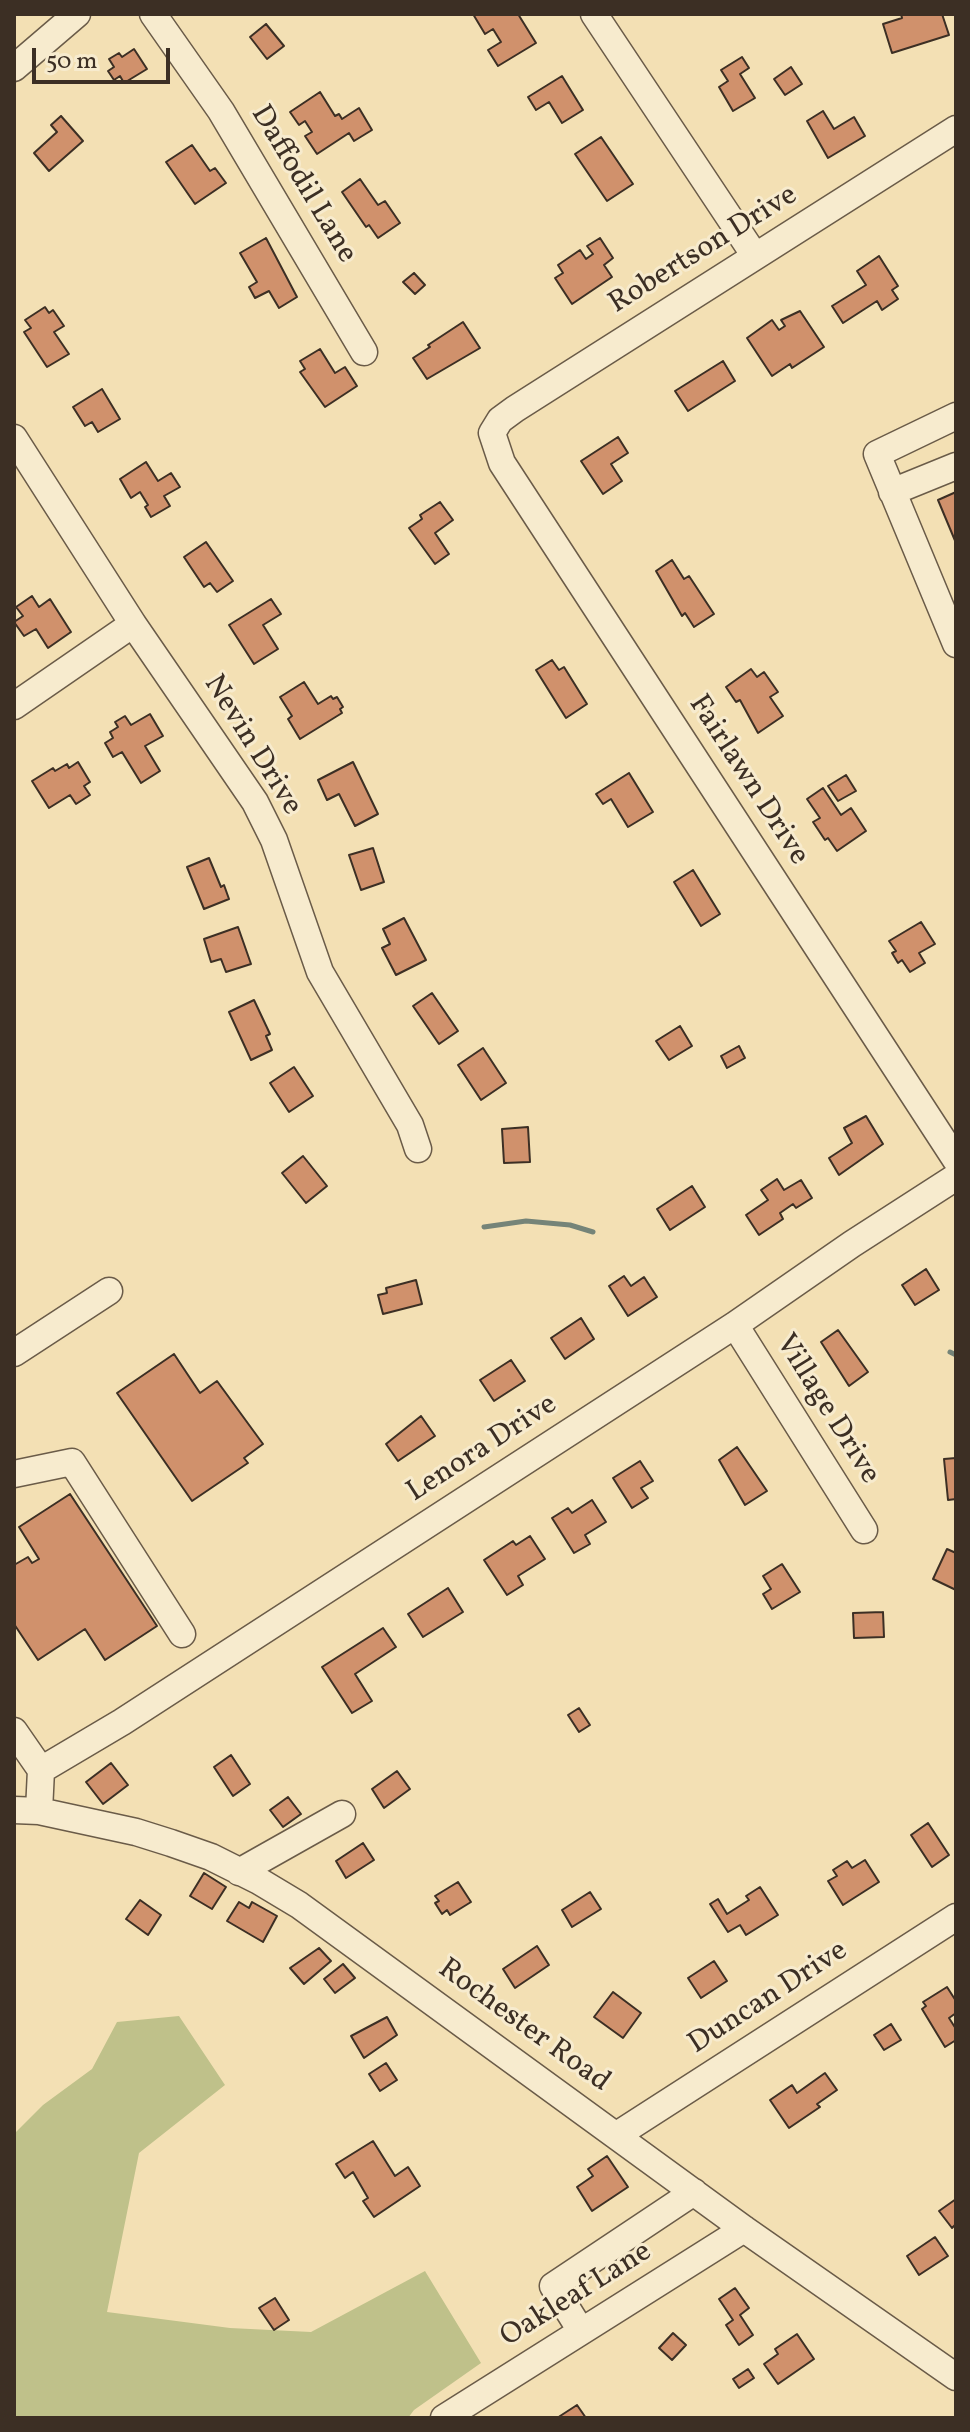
<!DOCTYPE html>
<html>
<head>
<meta charset="utf-8">
<style>
	body { margin:0 }
	#map { position:relative; width:970px; height:2432px; overflow:hidden; background:#f3e0b4; font-family:Vollkorn,serif }
	canvas { display:block }
	.frame { position:absolute; inset:0; border:16px solid #3c2f24; pointer-events:none }
	.scale { position:absolute; left:32px; top:48px; width:138px; height:36px; box-sizing:border-box; border:4px solid #3c2f24; border-top:0; padding-left:10px; font-size:24px; line-height:28px; white-space:nowrap; color:#3c2f24; -webkit-text-stroke:6px #f7ebce; paint-order:stroke }
</style>
</head>
<body>
<div id="map">
<canvas width="970" height="2432"></canvas>
<div class="frame"></div>
<div class="scale">50 m</div>
</div>
<script>
const c = document.querySelector('canvas').getContext('2d');
c.lineJoin = 'round';
function fillPath(path, color) { c.fillStyle = color; c.fill(path, 'evenodd'); }
const toPath = rows => new Path2D(rows.map(r => 'M' + r).join(''));
function strokePath(path, color, width, dash) { c.strokeStyle = color; c.lineWidth = width; c.lineCap = dash ? 'butt' : 'round'; c.setLineDash(dash || []); c.stroke(path); }
function write(font, color, halo, rows, align = 'center') {
  c.font = font + ' Vollkorn,serif'; c.lineWidth = 6; c.setLineDash([]); c.textBaseline = 'middle'; c.strokeStyle = halo; c.fillStyle = color; for (const [text, x, y, turn = 0] of rows) {
    c.save(); c.translate(x, y); c.rotate((+turn || 0) * Math.PI / 180); c.textAlign = isNaN(turn) ? turn : align; if (halo) c.strokeText(text, 0, 0); c.fillText(text, 0, 0); c.restore();
  }
}
fillPath(toPath([
	[179,2016,225,2085,139,2153,107,2312,230,2328,311,2332,425,2271,481,2363,414,2410,408,2418,14,2418,14,2134,43,2105,92,2069,117,2022]
]), '#bfc18a');
strokePath(toPath([
	[484,1227,526,1221,570,1225,593,1232],
	[950,1352,956,1355]
]), '#758478', 5);
const building = toPath([
	[473,14,518,14,536,43,498,66,488,50,501,42,493,29,485,34,473,14],
	[901,14,942,14,949,35,892,53,883,24,902,18,901,14],
	[266,24,284,46,267,59,250,37,266,24],
	[134,49,147,69,124,83,120,76,114,80,108,71,114,67,109,59,119,53,122,57,134,49],
	[742,57,749,68,740,74,755,98,733,111,719,87,728,81,721,70,742,57],
	[791,67,802,84,785,95,774,79,791,67],
	[562,76,583,110,562,123,549,102,536,110,528,97,562,76],
	[320,92,335,116,339,114,342,119,359,108,372,130,354,141,349,133,317,154,305,136,312,132,305,121,299,125,290,112,320,92],
	[823,111,834,129,854,117,865,136,828,158,807,121,823,111],
	[61,116,83,141,49,171,34,153,57,132,51,125,61,116],
	[601,137,633,184,607,201,575,154,601,137],
	[192,145,210,171,215,168,226,183,195,204,166,162,192,145],
	[360,179,378,205,385,201,400,223,378,238,369,225,366,227,342,192,360,179],
	[266,238,297,297,279,308,269,291,255,298,249,287,257,282,240,253,266,238],
	[600,238,613,258,604,265,612,277,572,304,555,278,563,273,558,265,580,250,586,259,593,254,587,246,600,238],
	[879,256,898,286,892,290,898,299,882,310,877,301,843,323,832,306,866,285,857,271,879,256],
	[414,273,425,285,415,294,403,282,414,273],
	[45,307,49,313,53,310,64,326,54,332,69,354,47,367,24,332,31,328,25,320,45,307],
	[800,311,824,347,792,368,790,364,772,376,747,338,772,320,779,330,785,326,781,320,800,311],
	[463,322,480,348,427,379,413,358,430,347,428,345,463,322],
	[320,349,335,373,345,367,357,386,325,407,300,372,305,369,300,361,320,349],
	[723,361,735,381,688,411,675,391,723,361],
	[102,389,120,419,98,432,92,422,85,426,73,407,102,389],
	[618,437,628,453,611,464,622,481,603,494,581,461,618,437],
	[146,462,158,481,171,473,180,487,164,496,170,506,151,517,145,507,148,505,140,492,131,498,120,479,146,462],
	[956,492,956,543,938,500,956,492],
	[440,502,453,520,435,533,449,554,435,564,409,528,422,519,420,515,440,502],
	[206,542,233,581,217,592,210,583,204,587,184,557,206,542],
	[672,560,684,579,689,576,714,614,694,627,685,613,682,616,656,571,672,560],
	[32,596,39,607,50,599,71,632,48,648,36,629,24,636,14,622,23,616,16,607,32,596],
	[271,599,281,614,263,625,278,649,254,664,229,625,271,599],
	[552,660,559,670,564,667,587,704,566,718,536,670,552,660],
	[751,669,757,677,764,672,778,692,770,697,783,716,758,733,740,700,736,702,726,687,751,669],
	[304,682,318,704,331,696,333,699,337,697,343,707,340,709,342,713,300,739,288,719,292,716,280,697,304,682],
	[150,714,163,736,145,746,160,771,141,783,122,752,113,757,105,743,113,738,110,732,118,727,115,722,125,716,131,725,150,714],
	[78,762,90,782,84,786,90,795,76,804,70,795,49,808,32,781,53,768,55,771,67,764,69,768,78,762],
	[353,762,378,814,355,826,339,794,327,800,318,780,353,762],
	[629,773,653,812,628,827,611,799,603,804,596,794,629,773],
	[846,775,856,791,838,801,828,786,846,775],
	[823,788,841,815,851,808,866,831,837,851,828,838,825,840,813,822,820,818,807,799,823,788],
	[373,848,384,882,361,890,349,855,373,848],
	[209,858,221,887,224,885,229,899,204,909,187,867,209,858],
	[693,870,720,914,701,926,674,882,693,870],
	[404,918,426,960,396,975,382,948,390,944,383,929,404,918],
	[921,922,935,944,919,953,925,963,910,972,902,960,898,963,892,953,896,951,889,941,921,922],
	[238,927,251,964,226,972,221,959,211,962,204,939,238,927],
	[432,993,458,1031,439,1044,413,1006,432,993],
	[254,1000,270,1034,266,1036,272,1050,251,1060,229,1012,254,1000],
	[680,1026,692,1046,669,1060,656,1041,680,1026],
	[739,1046,745,1058,727,1068,721,1056,739,1046],
	[483,1048,506,1083,481,1100,458,1065,483,1048],
	[294,1067,313,1096,289,1112,270,1083,294,1067],
	[866,1116,883,1144,839,1175,829,1158,852,1143,844,1128,866,1116],
	[528,1127,530,1162,504,1163,502,1129,528,1127],
	[303,1156,327,1186,306,1203,282,1173,303,1156],
	[777,1179,784,1190,801,1180,812,1198,796,1208,793,1204,780,1213,783,1219,759,1235,746,1215,768,1200,761,1190,777,1179],
	[692,1186,705,1207,670,1230,657,1209,692,1186],
	[926,1269,939,1290,915,1305,902,1285,926,1269],
	[624,1276,631,1286,644,1277,657,1297,628,1316,609,1286,624,1276],
	[416,1280,422,1304,383,1314,378,1295,387,1293,386,1288,416,1280],
	[581,1318,594,1339,565,1359,551,1338,581,1318],
	[838,1330,868,1372,849,1386,821,1342,838,1330],
	[174,1354,200,1393,217,1381,263,1444,244,1458,248,1463,192,1501,117,1393,174,1354],
	[511,1360,525,1381,494,1401,480,1380,511,1360],
	[421,1416,435,1436,398,1461,386,1444,421,1416],
	[737,1447,767,1491,745,1505,719,1460,737,1447],
	[956,1458,956,1499,948,1500,944,1459,956,1458],
	[640,1461,653,1481,641,1488,648,1498,632,1508,613,1478,640,1461],
	[70,1494,157,1626,105,1660,85,1629,38,1660,14,1624,14,1565,28,1557,32,1563,39,1559,19,1527,70,1494],
	[592,1500,606,1522,585,1535,590,1544,574,1553,552,1518,568,1508,572,1513,592,1500],
	[530,1536,545,1559,518,1576,523,1585,507,1595,484,1560,513,1541,516,1545,530,1536],
	[947,1549,956,1553,956,1590,933,1579,947,1549],
	[782,1564,800,1592,772,1609,763,1594,771,1589,763,1576,782,1564],
	[448,1588,463,1612,423,1637,408,1614,448,1588],
	[883,1612,884,1637,854,1638,853,1613,883,1612],
	[383,1628,396,1647,355,1674,372,1701,352,1713,322,1667,383,1628],
	[579,1708,590,1725,579,1732,568,1715,579,1708],
	[231,1755,250,1784,233,1796,214,1767,231,1755],
	[111,1763,128,1785,103,1804,86,1782,111,1763],
	[397,1771,410,1789,384,1808,372,1789,397,1771],
	[288,1797,301,1814,283,1827,270,1810,288,1797],
	[928,1823,949,1855,932,1867,911,1835,928,1823],
	[363,1843,374,1860,346,1878,336,1861,363,1843],
	[865,1860,879,1882,843,1905,828,1881,837,1876,833,1870,847,1861,852,1868,865,1860],
	[204,1873,226,1887,212,1909,190,1896,204,1873],
	[458,1882,471,1902,450,1915,447,1910,442,1914,435,1903,439,1901,435,1896,458,1882],
	[760,1887,778,1915,746,1935,740,1925,728,1932,710,1904,718,1899,727,1914,749,1900,746,1896,760,1887],
	[590,1892,601,1909,572,1927,562,1910,590,1892],
	[140,1900,161,1915,148,1935,126,1919,140,1900],
	[239,1902,249,1908,252,1902,277,1916,263,1942,227,1921,239,1902],
	[537,1946,549,1965,515,1988,503,1969,537,1946],
	[319,1948,331,1961,304,1984,290,1968,319,1948],
	[714,1961,727,1981,701,1998,688,1978,714,1961],
	[343,1964,355,1978,335,1993,324,1979,343,1964],
	[947,1987,956,2001,956,2013,949,2018,956,2029,956,2040,945,2047,922,2009,926,2006,923,2002,947,1987],
	[613,1992,641,2013,623,2038,594,2017,613,1992],
	[387,2017,397,2035,364,2058,351,2036,387,2017],
	[891,2024,901,2040,884,2050,874,2035,891,2024],
	[386,2063,397,2080,380,2091,369,2074,386,2063],
	[825,2073,837,2090,817,2104,820,2107,789,2128,770,2100,792,2085,797,2093,825,2073],
	[373,2141,395,2176,408,2167,420,2186,374,2217,363,2201,368,2198,353,2172,345,2178,336,2164,373,2141],
	[607,2156,628,2187,592,2211,577,2187,593,2176,588,2169,607,2156],
	[956,2199,956,2224,952,2228,939,2211,956,2199],
	[935,2237,948,2256,919,2275,907,2256,935,2237],
	[735,2288,749,2308,740,2315,753,2335,739,2345,726,2325,733,2320,719,2299,735,2288],
	[275,2298,289,2320,274,2330,259,2308,275,2298],
	[673,2333,686,2345,672,2360,659,2348,673,2333],
	[797,2334,814,2359,778,2384,764,2364,778,2354,775,2349,797,2334],
	[748,2369,754,2378,739,2388,733,2379,748,2369],
	[577,2405,586,2418,557,2418,577,2405]
]);
fillPath(building, '#d0916c');
strokePath(building, '#3c2f24', 2);
const minor = toPath([
	[153,14,221,111,364,352],
	[594,14,755,256],
	[14,68,77,14],
	[956,129,515,409,500,420,492,433,502,463,956,1160],
	[956,416,877,454,956,644],
	[14,438,133,624,255,802,274,840,320,972,410,1125,418,1149],
	[892,492,956,466],
	[14,706,133,624],
	[735,1325,864,1530],
	[14,1353,109,1291],
	[14,1474,72,1462,182,1634],
	[14,1731,41,1770,39,1811],
	[41,1770,122,1722,735,1325,852,1244,956,1177],
	[14,1810,39,1811,136,1832,171,1843,211,1857,259,1881,299,1905,744,2229,956,2377],
	[239,1872,342,1814],
	[617,2135,956,1917],
	[581,2331,553,2286,694,2192],
	[444,2418,744,2229]
]);
strokePath(minor, '#6a5b48', 29);
strokePath(minor, '#f7ebce', 26);
write('30px', '#3c2f24', '#f7ebce', [
	["Daffodil Lane",302,185,59],
	["Robertson Drive",704,251,-32],
	["Nevin Drive",251,746,58],
	["Fairlawn Drive",747,781,57],
	["Village Drive",826,1410,58],
	["Lenora Drive",483,1450,-33],
	["Duncan Drive",769,1999,-33],
	["Rochester Road",523,2027,36],
	["Oakleaf Lane",577,2296,-32]
]);
</script>
</body>
</html>
